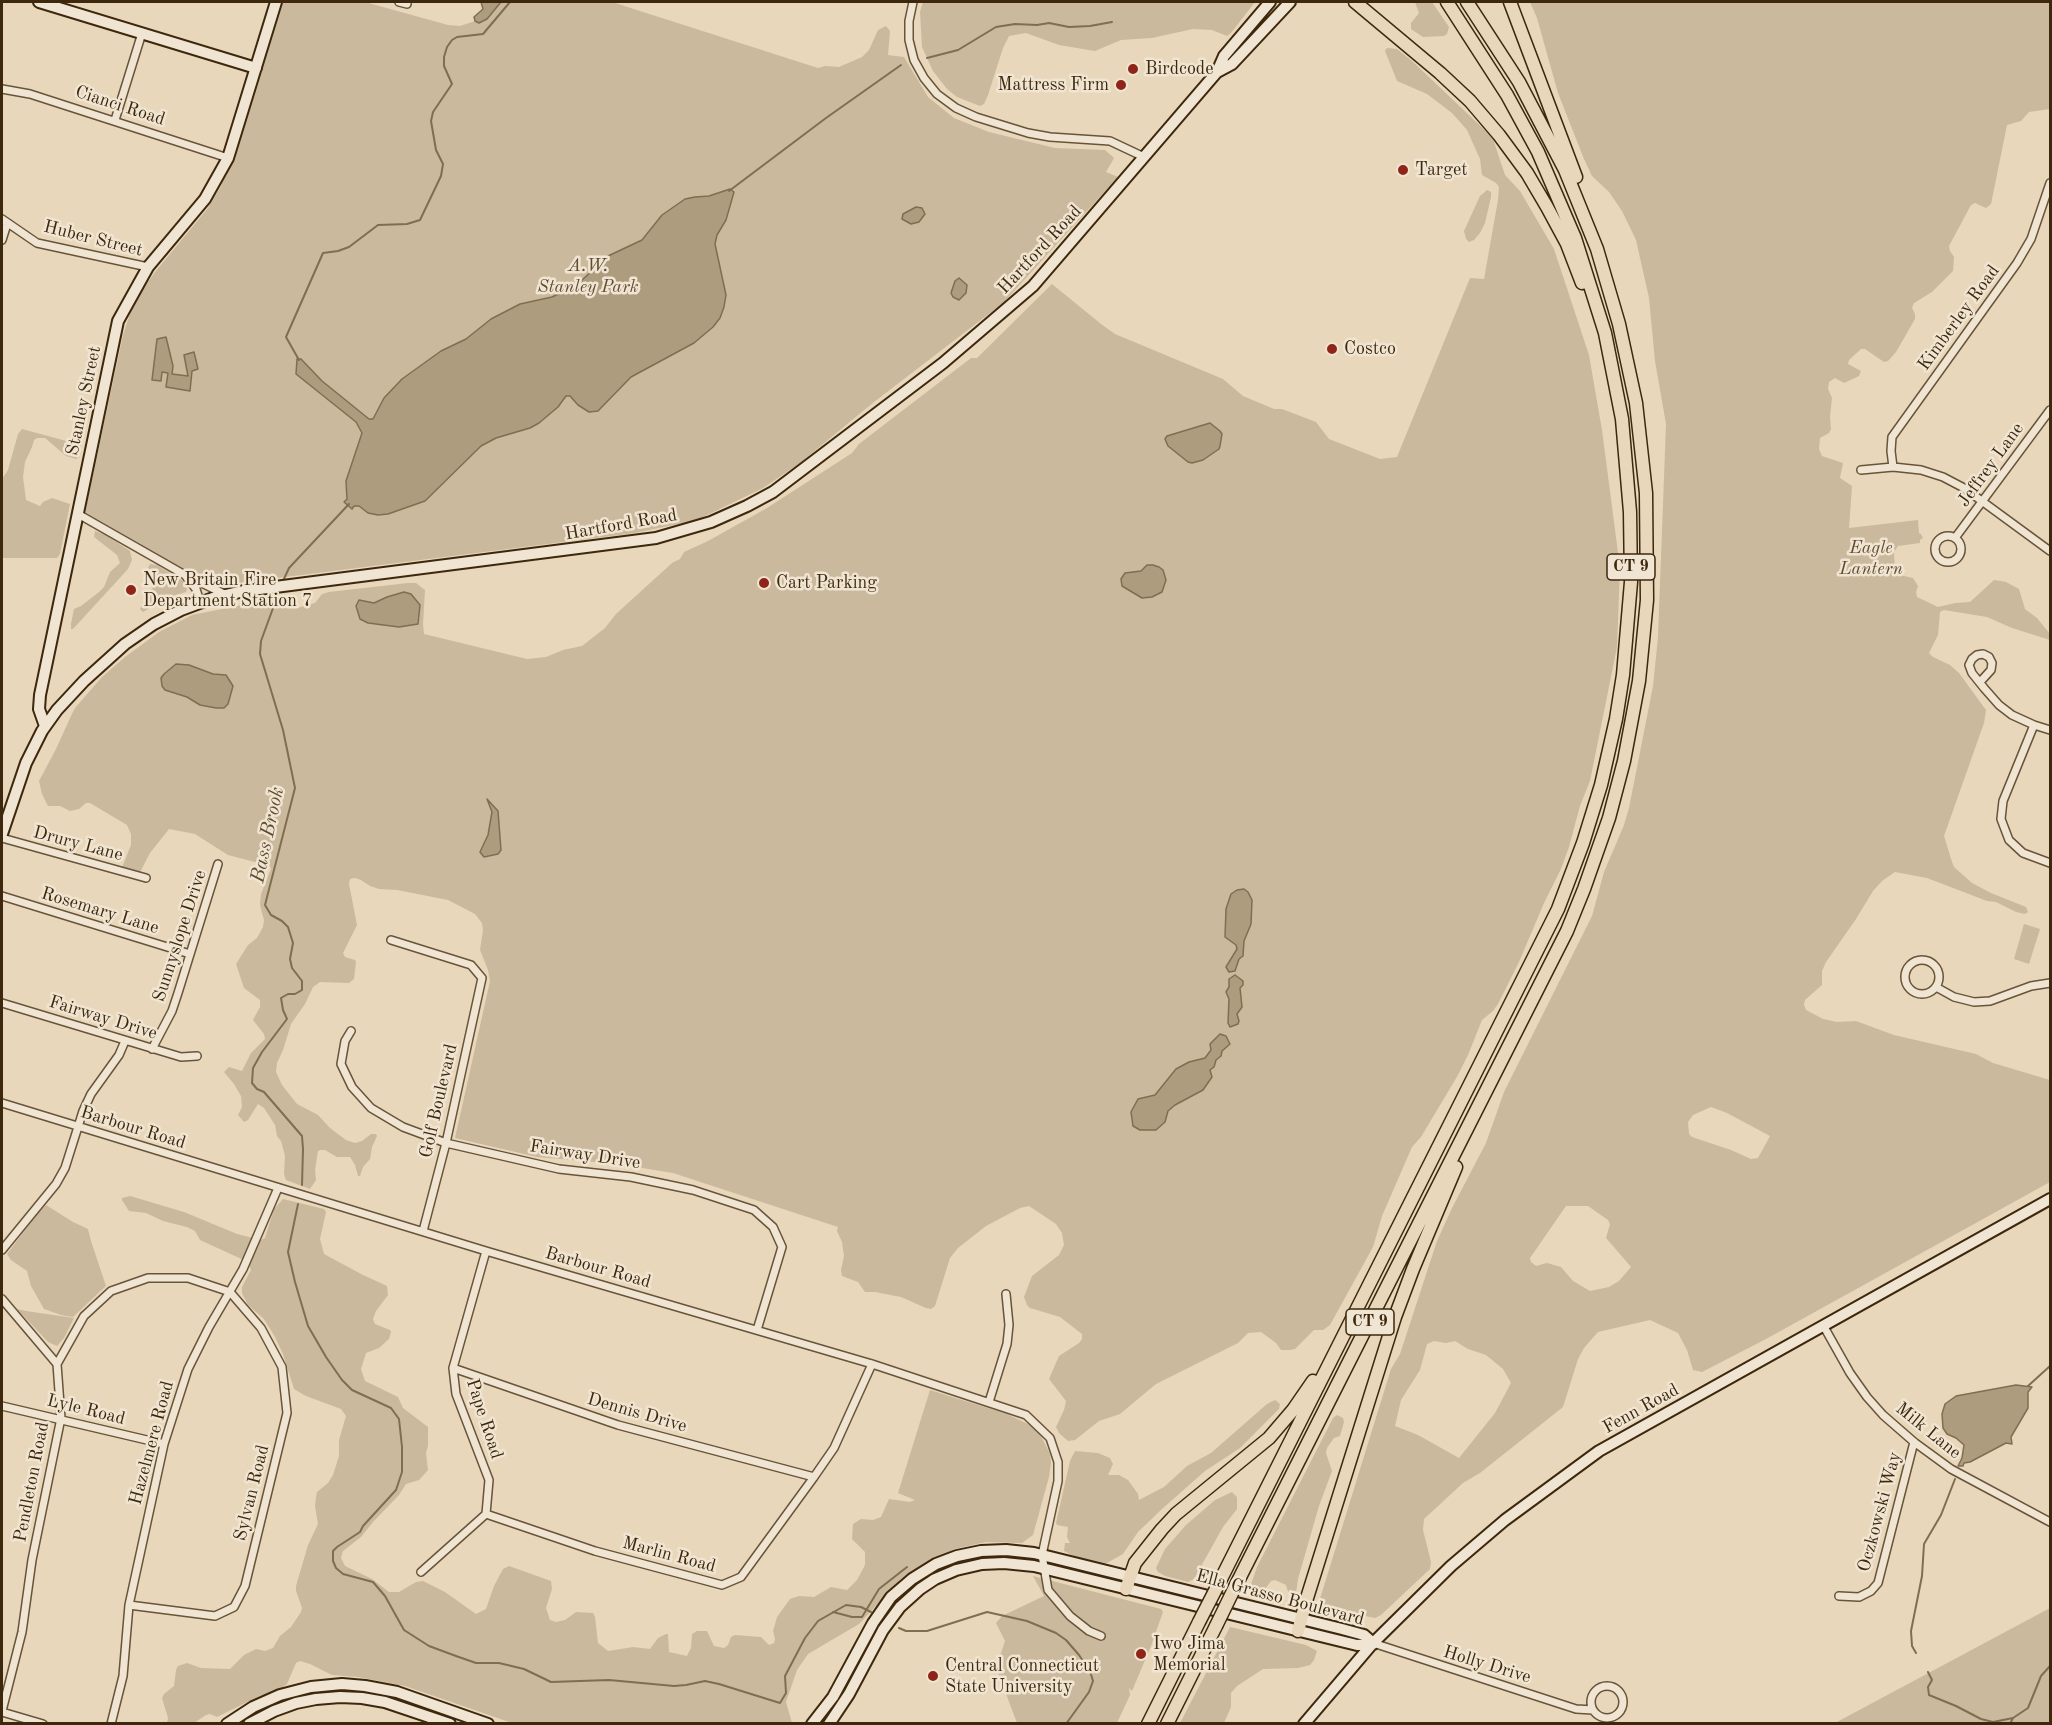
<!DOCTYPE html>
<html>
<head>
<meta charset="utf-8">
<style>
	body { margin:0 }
	#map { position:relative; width:2052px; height:1725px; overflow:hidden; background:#e8d7ba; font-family:"Old Standard TT",serif }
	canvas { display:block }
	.frame { position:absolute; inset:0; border:3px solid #3d280d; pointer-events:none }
</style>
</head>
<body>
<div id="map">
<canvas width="2052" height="1725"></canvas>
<div class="frame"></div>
</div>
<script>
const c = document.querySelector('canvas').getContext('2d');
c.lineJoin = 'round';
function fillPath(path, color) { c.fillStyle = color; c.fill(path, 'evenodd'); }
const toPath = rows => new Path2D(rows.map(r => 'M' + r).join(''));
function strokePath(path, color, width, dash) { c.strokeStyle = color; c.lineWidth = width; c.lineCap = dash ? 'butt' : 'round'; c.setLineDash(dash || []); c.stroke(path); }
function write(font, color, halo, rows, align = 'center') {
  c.font = font + ' "Old Standard TT",serif'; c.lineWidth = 5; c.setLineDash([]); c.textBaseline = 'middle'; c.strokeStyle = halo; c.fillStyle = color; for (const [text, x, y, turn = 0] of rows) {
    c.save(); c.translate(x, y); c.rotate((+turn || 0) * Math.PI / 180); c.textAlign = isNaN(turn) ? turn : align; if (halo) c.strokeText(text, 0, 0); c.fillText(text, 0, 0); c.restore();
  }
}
fillPath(toPath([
	[281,2,365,2,448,25,460,26,475,21,479,23,487,19,501,2,612,2,818,68,825,66,839,67,862,57,869,50,878,30,886,26,890,31,888,55,904,57,928,97,954,118,989,132,1055,148,1105,150,1114,158,1106,172,1118,177,1003,303,874,402,800,463,763,488,697,520,635,533,214,586,85,512,123,335,134,302,155,272,208,208,221,186],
	[923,2,1255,2,1231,33,1227,36,1212,30,1193,29,1152,38,1121,40,1095,51,1059,45,1026,33,1009,36,1003,48,988,95,984,104,980,106,957,97,947,89,933,71,922,47,920,12],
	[1415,2,1432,2,1449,27,1447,34,1444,36,1423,37,1411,29,1411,23,1419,13],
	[1530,2,2050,2,2050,109,2029,112,2021,121,2007,125,1991,204,1986,208,1975,203,1971,205,1949,246,1950,251,1954,257,1953,271,1932,292,1914,303,1912,308,1915,314,1915,319,1896,352,1888,361,1884,362,1865,349,1861,349,1849,360,1848,364,1861,371,1859,376,1844,383,1835,378,1829,382,1828,389,1832,398,1830,417,1831,429,1829,433,1820,438,1819,449,1822,456,1843,463,1840,478,1852,486,1849,528,1918,520,1919,533,1921,534,1923,538,1920,540,1920,543,1898,546,1894,552,1895,574,1913,578,1918,586,1916,592,1917,597,1938,607,1955,603,1970,602,1994,580,2006,582,2019,589,2025,609,2037,618,2050,634,2050,640,2012,628,1987,617,1944,610,1940,612,1938,635,1929,653,1933,657,1950,665,1959,673,1986,710,1984,723,1944,836,1952,862,1954,867,1972,883,1991,893,2026,907,2028,912,2025,914,2016,912,1996,902,1987,901,1927,878,1895,872,1882,881,1873,891,1856,919,1826,962,1822,971,1822,985,1805,1000,1804,1005,1806,1010,1823,1019,1837,1022,1856,1021,1894,1035,1976,1054,1993,1063,2050,1080,2050,1182,1766,1339,1702,1372,1693,1370,1687,1350,1678,1333,1650,1320,1598,1332,1584,1348,1578,1359,1563,1407,1480,1473,1463,1483,1424,1519,1423,1530,1431,1562,1430,1569,1381,1615,1375,1618,1333,1609,1322,1606,1319,1602,1391,1369,1400,1354,1437,1241,1452,1208,1486,1143,1504,1092,1592,916,1604,872,1624,825,1629,808,1653,686,1658,637,1666,424,1655,361,1649,298,1636,240,1622,211,1609,192,1592,176,1584,159,1558,93,1537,18],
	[1711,1107,1727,1113,1770,1136,1758,1158,1751,1159,1731,1150,1692,1137,1689,1134,1688,1122,1693,1115],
	[1566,1206,1588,1206,1608,1220,1610,1224,1606,1238,1631,1267,1619,1281,1609,1287,1590,1291,1573,1281,1561,1267,1547,1263,1536,1266,1531,1262,1530,1258],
	[1434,1341,1446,1343,1455,1341,1468,1349,1486,1355,1503,1369,1511,1383,1495,1413,1459,1458,1418,1435,1395,1426,1401,1400,1420,1370,1427,1344],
	[1387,48,1397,49,1412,61,1490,135,1493,139,1505,175,1520,191,1554,249,1589,355,1602,430,1620,568,1617,647,1590,781,1580,806,1569,847,1561,869,1544,903,1519,962,1498,1004,1493,1011,1482,1020,1468,1055,1458,1075,1421,1137,1412,1147,1382,1216,1373,1247,1330,1325,1323,1330,1314,1330,1295,1349,1290,1350,1281,1350,1276,1343,1261,1332,1248,1333,1238,1343,1156,1384,1120,1414,1099,1421,1075,1440,1068,1441,1059,1433,1056,1427,1064,1410,1066,1401,1049,1379,1059,1356,1079,1343,1082,1339,1082,1334,1060,1317,1030,1308,1027,1305,1024,1297,1032,1276,1059,1255,1064,1245,1062,1233,1056,1224,1029,1206,1020,1208,986,1226,958,1248,950,1258,935,1306,931,1309,926,1308,901,1297,875,1292,865,1292,858,1282,842,1276,841,1270,844,1256,842,1242,837,1231,838,1227,673,1173,618,1164,537,1157,455,1138,490,981,488,970,480,950,483,930,482,923,475,914,448,900,397,890,379,889,370,886,361,880,355,878,350,879,349,884,357,925,343,953,345,957,355,960,356,962,354,979,349,983,320,982,313,987,305,1004,291,1024,283,1050,277,1063,276,1072,282,1085,297,1104,318,1115,330,1128,346,1140,355,1143,362,1141,371,1134,376,1134,377,1136,372,1147,370,1159,363,1167,360,1176,358,1176,355,1165,350,1157,337,1157,325,1150,321,1150,318,1151,315,1170,316,1180,310,1189,286,1180,284,1174,285,1156,281,1141,277,1136,275,1125,264,1108,258,1104,248,1120,244,1122,238,1115,242,1107,241,1096,234,1084,224,1072,229,1067,242,1071,251,1053,265,1039,264,1034,253,1020,260,1007,260,1000,244,988,236,964,248,945,257,938,263,927,264,920,260,905,261,894,271,869,270,866,228,855,195,834,169,829,150,853,137,878,132,879,122,875,121,870,131,845,131,834,127,825,90,803,86,803,79,809,70,811,60,806,48,806,42,794,39,781,56,749,71,716,75,708,102,677,125,657,159,632,192,615,266,600,277,604,284,603,297,608,315,603,322,594,329,592,408,583,416,583,425,590,423,624,424,634,527,659,546,657,563,650,582,646,605,628,616,614,672,563,680,559,684,552,708,541,767,508,852,453,859,444,971,358,977,358,1052,284,1101,324,1115,334,1223,379,1243,396,1274,409,1282,409,1316,422,1329,439,1380,459,1397,457,1470,278,1484,279,1498,200,1499,187,1496,183,1482,175,1480,159,1467,130,1452,113,1427,94,1397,81,1385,51],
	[387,597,399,627,362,621,361,600,367,603,374,603],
	[1487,190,1491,192,1491,197,1485,223,1480,233,1474,240,1469,242,1466,239,1464,231,1480,196],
	[22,429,81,445,80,457,76,459,66,456,45,438,37,438,34,440,32,447,25,462,23,477,26,500,40,506,43,502,52,498,70,504,60,554,57,558,2,558,2,479,8,470,18,434],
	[95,531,106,535,130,551,132,560,128,569,73,629,71,629,71,624,74,609,81,606,99,592,104,587,110,572,120,563,117,555,94,537],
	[150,564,157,565,188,584,186,592,169,597,143,612,140,609,150,591,158,582,160,577,148,568],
	[2024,924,2040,929,2029,964,2014,959],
	[130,1196,184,1212,237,1234,261,1240,265,1238,274,1209,283,1199,324,1209,326,1212,320,1239,324,1254,363,1275,387,1286,388,1295,376,1311,373,1319,375,1324,390,1330,391,1332,389,1339,379,1348,366,1353,361,1369,365,1381,398,1397,403,1408,428,1427,428,1446,426,1453,428,1470,419,1480,406,1484,399,1495,373,1522,361,1537,343,1551,341,1558,345,1566,372,1579,389,1592,399,1592,416,1582,423,1581,445,1592,476,1614,486,1609,494,1586,503,1569,509,1566,551,1581,552,1589,546,1608,550,1620,556,1622,565,1620,576,1612,593,1613,595,1617,598,1643,608,1651,633,1647,650,1649,658,1638,666,1634,668,1634,669,1652,687,1656,691,1648,692,1634,697,1631,707,1631,714,1646,724,1648,728,1645,731,1637,735,1635,761,1637,769,1645,774,1643,775,1639,773,1631,777,1617,790,1599,799,1596,814,1597,831,1587,847,1590,857,1580,865,1565,865,1552,852,1539,853,1524,861,1519,873,1520,881,1517,889,1499,910,1502,915,1500,898,1493,930,1390,1007,1414,1032,1426,1041,1436,1050,1454,1051,1463,1049,1477,1033,1535,1022,1543,986,1542,954,1549,901,1579,859,1624,808,1654,797,1670,786,1702,792,1723,512,1723,405,1686,358,1677,332,1675,310,1664,300,1661,296,1663,287,1684,279,1689,257,1697,217,1717,210,1714,206,1715,194,1723,167,1723,168,1718,162,1698,164,1694,174,1686,176,1670,178,1666,187,1663,201,1668,230,1669,244,1655,256,1649,265,1651,273,1648,280,1636,291,1627,301,1612,302,1608,296,1591,296,1586,308,1545,318,1524,315,1506,316,1497,317,1492,328,1483,333,1475,339,1456,339,1440,346,1416,341,1409,306,1396,294,1389,283,1354,275,1337,264,1319,248,1305,242,1293,242,1287,251,1270,248,1262,200,1240,195,1231,187,1227,163,1221,146,1213,129,1211,122,1200,122,1198],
	[46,1205,73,1222,88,1229,91,1241,106,1286,73,1317,61,1315,44,1309,31,1286,27,1271,11,1260,7,1254,38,1213],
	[17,1309,26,1311,74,1318,64,1338,57,1346,48,1342],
	[1275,1400,1280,1404,1279,1409,1240,1448,1205,1471,1162,1509,1138,1532,1123,1554,1105,1564,1076,1557,1064,1551,1065,1543,1070,1543,1067,1537,1068,1527,1057,1525,1056,1523,1070,1461,1075,1451,1098,1453,1110,1458,1113,1464,1108,1475,1119,1475,1128,1480,1138,1494,1139,1500,1164,1487,1187,1466,1211,1453,1267,1404],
	[1337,1415,1343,1418,1344,1422,1340,1436,1334,1438,1327,1448,1326,1453,1332,1471,1319,1506,1298,1579,1296,1593,1293,1596,1289,1595,1286,1585,1275,1580,1271,1581,1263,1592,1252,1591,1250,1587,1257,1567,1333,1418],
	[1232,1492,1237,1497,1237,1509,1223,1527,1194,1579,1188,1582,1165,1576,1158,1572,1156,1568,1165,1549,1186,1525,1215,1500],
	[1033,1576,1161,1609,1163,1612,1151,1646,1132,1691,1129,1688,1130,1695,1117,1723,1017,1723,997,1670,997,1665,1005,1641,996,1623,1002,1616,1044,1596],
	[2050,1608,2050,1723,1835,1723],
	[1230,1627,1306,1645,1317,1651,1314,1660,1310,1665,1298,1668,1263,1669,1237,1686,1231,1693,1231,1707,1224,1723,1180,1723]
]), '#cbb99d');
const water = toPath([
	[481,2,501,2,487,19,479,23,475,21,474,17,483,9,481,2],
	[730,189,734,192,726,220,717,235,715,244,726,295,724,307,720,318,713,327,694,343,631,377,598,411,589,412,578,405,570,396,566,396,558,407,539,423,530,428,496,438,481,446,425,501,388,514,378,515,368,513,359,506,354,506,352,509,344,502,347,499,346,481,362,433,356,422,296,374,297,359,301,359,322,381,369,419,373,419,384,398,402,379,441,351,466,339,491,319,520,304,552,297,569,289,581,281,608,256,642,240,662,215,685,199,695,197,709,196,730,189],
	[916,207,922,208,925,214,919,222,911,224,902,219,903,214,916,207],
	[959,278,967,285,966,293,959,300,953,297,951,293,955,281,959,278],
	[166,337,173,366,172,374,188,376,184,355,194,352,198,369,192,371,190,391,166,387,168,373,162,372,161,381,152,380,157,339,166,337],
	[1210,423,1220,431,1222,434,1220,446,1219,449,1203,460,1192,463,1188,462,1168,446,1165,439,1167,436,1210,423],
	[1147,565,1153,565,1159,567,1163,570,1166,580,1162,592,1152,597,1142,598,1122,586,1121,579,1125,573,1141,571,1147,565],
	[404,592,411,594,420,605,418,624,399,627,368,623,360,619,356,606,359,600,374,603,387,597,404,592],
	[176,664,189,665,213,674,226,675,233,686,228,704,224,708,216,708,200,705,187,697,165,690,162,686,161,678,164,674,176,664],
	[487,799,498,811,501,850,498,854,484,857,480,852,488,835,492,812,487,799],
	[1244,889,1248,892,1252,900,1251,924,1244,941,1243,956,1239,959,1235,971,1229,972,1226,967,1237,949,1236,945,1225,937,1226,909,1231,894,1237,890,1244,889],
	[1235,975,1243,981,1243,985,1240,988,1242,1007,1237,1014,1239,1021,1238,1024,1230,1027,1228,1023,1229,999,1226,992,1229,987,1229,979,1235,975],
	[1220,1034,1226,1036,1230,1044,1222,1051,1221,1056,1216,1060,1214,1067,1210,1070,1212,1077,1203,1090,1175,1105,1168,1111,1165,1122,1156,1130,1140,1130,1133,1126,1131,1112,1138,1099,1155,1095,1176,1069,1189,1062,1205,1058,1211,1050,1210,1044,1220,1034],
	[2016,1385,2032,1387,2028,1392,2028,1408,2011,1437,2012,1444,2006,1443,1970,1462,1964,1463,1963,1466,1958,1466,1962,1458,1964,1445,1956,1438,1947,1434,1943,1428,1942,1414,1945,1404,1956,1396,2016,1385]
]);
fillPath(water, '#ae9c7f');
strokePath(water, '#816e51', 1.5);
strokePath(toPath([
	[927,58,958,50,996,27,1015,24,1037,25,1049,23,1069,27,1090,26,1112,22],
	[729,191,826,118,901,65],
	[299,360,286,337,323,253,338,251,349,247,378,225,407,224,420,220,441,176,443,164,436,150,431,121,433,112,452,84,444,66,444,57,447,47,452,40,457,37,483,34,510,2],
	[283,581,289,568,349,504],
	[280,589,261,641,260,654,283,730,295,788,265,905,271,915,282,921,288,927,293,943,290,959,292,968,302,981,302,990,295,994,288,994,281,998,283,1010,287,1019,262,1052,253,1068,252,1083,257,1089,264,1092,302,1136,303,1149,302,1185],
	[298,1204,288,1252,295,1282,308,1326,326,1357,342,1380,352,1390,391,1408,399,1419,402,1447,402,1472,396,1490,363,1526,360,1532,337,1547,333,1551,333,1561,336,1568,343,1574,373,1582,385,1596,404,1630,429,1646,456,1656,476,1663,499,1663,524,1669,551,1682,609,1680,674,1686,686,1685,705,1681,719,1684,780,1703,786,1693,785,1676,805,1638,818,1621,846,1605,861,1607,871,1612],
	[2028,1386,2050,1366],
	[833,1612,852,1617,862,1617,879,1589,907,1567],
	[899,1628,906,1631,927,1631,987,1612,1027,1621,1056,1633,1066,1640,1079,1655,1090,1671,1093,1681,1089,1692,1066,1724],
	[1916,1653,1912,1646,1911,1631,1922,1576,1924,1544,1941,1515,1955,1479],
	[1928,1672,1932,1680,1928,1687,1929,1695,1956,1706,1981,1719,1993,1722,2013,1718],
	[2010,1724,2013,1718,2028,1708,2041,1676,2050,1666]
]), '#816e51', 2);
const street = toPath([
	[399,2,407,4],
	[913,2,909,21,909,40,914,60,924,78,937,94,956,108,976,117,1028,133,1050,137,1110,141,1144,157],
	[2,89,30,94,228,158],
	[115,120,142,33],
	[2,219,37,243,148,267],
	[2,240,7,224],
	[1893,467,1891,451,1892,437,2017,263,2031,239,2050,183],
	[1861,470,1893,467,1921,470,1943,477,1964,488,2050,551],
	[78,514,185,575,196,589,200,602],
	'1935 549a13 13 0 1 1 26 0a13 13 0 1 1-26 0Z',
	[1955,538,2050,410],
	[188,576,226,595],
	[1980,682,1991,670,1992,663,1989,657,1983,654,1977,655,1972,659,1969,665,1972,673,1984,688,1999,705,2012,715,2034,725,2050,730],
	[2034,725,2003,801,2001,819,2009,840,2023,853,2050,863],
	[2,838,146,878],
	[2,896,190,954],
	[391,940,471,965,482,978,446,1143,423,1231],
	'1905 977a17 17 0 1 1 34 0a17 17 0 1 1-34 0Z',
	[1936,987,1954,997,1974,1002,1990,1001,2031,986,2050,983],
	[2,1003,181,1057,197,1056],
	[351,1031,345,1041,341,1064,352,1087,371,1108,403,1127,446,1143,559,1169,631,1177,693,1190,754,1210,773,1227,782,1247,757,1330],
	[152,1049,172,1011,178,993,218,864],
	[2,1103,486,1251,872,1364,1026,1415,1050,1438,1058,1462,1058,1481,1042,1555,1048,1590,1070,1616,1089,1631,1101,1636],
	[2,1250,56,1184,65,1168,83,1111,91,1094,119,1055,125,1041],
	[2,1299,57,1364],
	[1823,1325,1850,1373,1867,1397,1883,1415,1914,1442,1951,1469,2050,1522],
	[453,1368,618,1425,814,1477],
	[989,1402,1007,1344,1009,1325,1006,1294],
	[2,1406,164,1444],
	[486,1514,595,1551,722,1585,741,1577,814,1477,834,1448,872,1364],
	[421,1572,486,1514,489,1480,456,1394,453,1368,486,1251],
	[1839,1596,1859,1597,1871,1591,1878,1583,1914,1442],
	[1373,1643,1576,1709,1593,1710],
	'1591 1702a16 16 0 1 1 32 0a16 16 0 1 1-32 0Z',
	[2,1711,22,1632,32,1560,61,1418,57,1364,84,1316,111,1291,148,1278,188,1278,230,1292,261,1328,282,1367,287,1413,245,1586,234,1607,215,1616,129,1605],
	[2,1712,43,1724],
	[111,1724,123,1676,129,1605,164,1444,188,1369,209,1327,243,1269,278,1188]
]);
const secondary = toPath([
	[39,2,256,68],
	[1217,72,1232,64,1290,2],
	[45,726,39,709,40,695,118,321,148,267,205,199,228,158,276,2],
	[2,834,26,763,42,731,57,710,84,681,125,644,154,624,181,610,213,598,244,591,656,538,711,522,747,506,773,492,943,363,1033,286,1217,72,1224,56,1270,2],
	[227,1724,253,1707,280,1695,311,1687,342,1684,365,1686,397,1692,488,1724],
	[249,1724,274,1711,296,1703,316,1699,340,1697,362,1698,385,1702,450,1724],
	[812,1724,833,1697,873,1623,891,1597,912,1579,936,1564,957,1556,981,1551,1006,1550,1034,1553,1342,1629,1364,1635,1373,1643],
	[829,1724,849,1694,883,1630,900,1607,920,1589,935,1579,956,1570,982,1564,1004,1563,1034,1566,1357,1645,1373,1644],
	[1304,1724,1373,1643,1451,1566,1505,1520,1599,1451,2050,1199]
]);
const highway = toPath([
	[1355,2,1440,73,1470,101,1499,135,1527,173,1547,207,1567,244,1582,283],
	[1510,2,1576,177],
	[1220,1581,1558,909,1583,843,1601,785,1616,719,1623,675,1631,582,1630,512,1622,419,1605,333,1575,238,1538,152,1507,95,1447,2],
	[1236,1585,1567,931,1584,889,1609,818,1624,761,1639,681,1647,600,1646,493,1636,403,1619,324,1597,249,1565,170,1519,82,1467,2],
	[1126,1589,1135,1563,1162,1529,1176,1514,1269,1438,1293,1410,1313,1381],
	[1298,1631,1307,1598,1395,1317,1413,1269,1456,1167],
	[1148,1724,1199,1622],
	[1167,1724,1216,1626]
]);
strokePath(street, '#685438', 10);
strokePath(secondary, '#3d280d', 14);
strokePath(highway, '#3d280d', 15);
strokePath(street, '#f0e5d2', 7);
strokePath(secondary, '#f0e5d2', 10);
strokePath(highway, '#e8d7ba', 12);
const highwayBridge = toPath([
	[1199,1622,1220,1581],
	[1216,1626,1236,1585]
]);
strokePath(highwayBridge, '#3d280d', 15, []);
strokePath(highwayBridge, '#e8d7ba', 12);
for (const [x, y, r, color] of [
	[1133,69,6,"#8f2418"],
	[1121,85,6,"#8f2418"],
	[1403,170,6,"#8f2418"],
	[1332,349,6,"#8f2418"],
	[764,583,6,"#8f2418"],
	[131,590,6,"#8f2418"],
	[1141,1654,6,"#8f2418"],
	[933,1676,6,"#8f2418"]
]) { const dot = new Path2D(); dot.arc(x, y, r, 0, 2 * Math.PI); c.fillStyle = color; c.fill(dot); strokePath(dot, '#f0e5d2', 2); }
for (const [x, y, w] of [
	[1631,567,48],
	[1370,1322,48]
]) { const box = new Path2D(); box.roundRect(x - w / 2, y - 13, w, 26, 4.5); c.fillStyle = '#f0e5d2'; c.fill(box); strokePath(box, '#3d280d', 1.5); }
write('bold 16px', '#3d280d', null, [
	["CT 9",1631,567],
	["CT 9",1370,1322]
]);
write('18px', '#3d280d', '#f0e5d2', [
	["Birdcode",1145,69],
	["Mattress Firm",1109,85,"right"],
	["Target",1415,170],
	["Costco",1344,349],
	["New Britain Fire",143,580],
	["Department Station 7",143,601],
	["Cart Parking",776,583],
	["Iwo Jima",1153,1644],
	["Memorial",1153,1665],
	["Central Connecticut",945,1666],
	["State University",945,1687]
], 'left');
write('18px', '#3d280d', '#f0e5d2', [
	["Cianci Road",120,106,18],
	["Huber Street",93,239,14],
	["Hartford Road",1040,250,-47],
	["Kimberley Road",1959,318,-54],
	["Stanley Street",84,401,-78],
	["Jeffrey Lane",1991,465,-54],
	["Hartford Road",621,525,-10],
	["Drury Lane",78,844,15],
	["Rosemary Lane",100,911,17],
	["Sunnyslope Drive",180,936,-72],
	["Fairway Drive",103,1018,17],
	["Golf Boulevard",439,1101,-77],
	["Barbour Road",133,1128,17],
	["Fairway Drive",585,1155,9],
	["Barbour Road",598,1268,16],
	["Fenn Road",1641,1409,-29],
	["Lyle Road",86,1410,14],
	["Dennis Drive",637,1413,16],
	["Pape Road",484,1419,72],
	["Milk Lane",1928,1431,39],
	["Hazelmere Road",152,1443,-75],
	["Pendleton Road",32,1482,-79],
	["Sylvan Road",252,1493,-76],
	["Oczkowski Way",1880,1512,-75],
	["Marlin Road",669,1555,15],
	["Ella Grasso Boulevard",1280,1598,15],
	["Holly Drive",1487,1665,17]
]);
write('italic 18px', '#604c31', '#f0e5d2', [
	["A.W.",588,266],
	["Stanley Park",588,287],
	["Eagle",1871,548],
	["Lantern",1871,569]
]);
write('italic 20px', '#5f4b2f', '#f0e5d2', [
	["Bass Brook",268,835,-78]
]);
</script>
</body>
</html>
